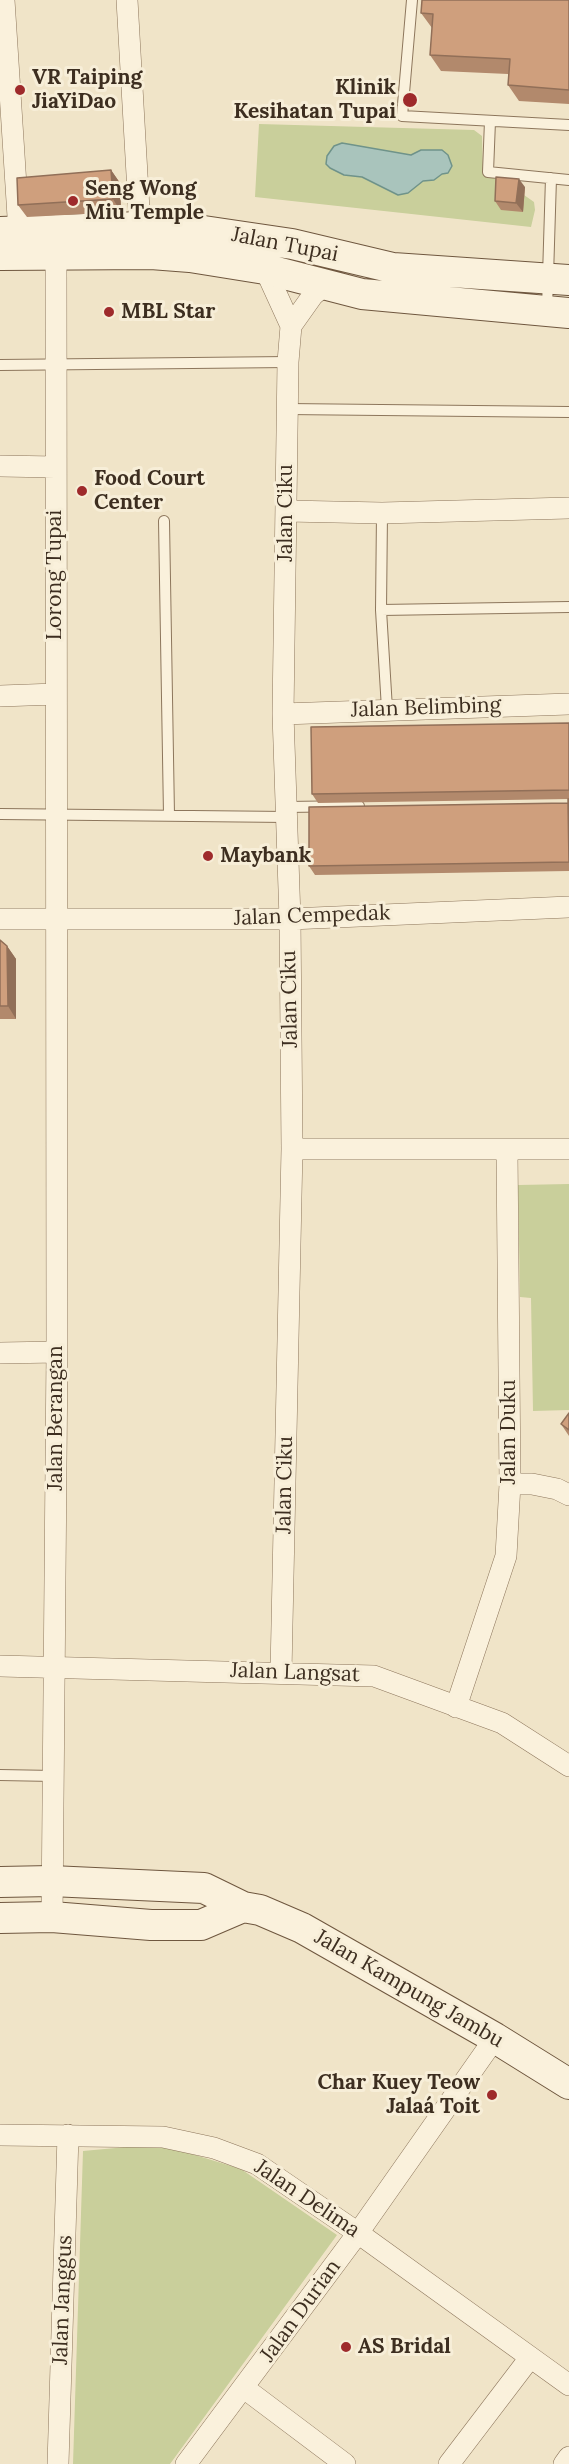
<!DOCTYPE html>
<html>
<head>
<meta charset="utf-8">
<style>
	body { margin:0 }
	canvas { display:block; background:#f0e4c8 }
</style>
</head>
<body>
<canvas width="569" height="2464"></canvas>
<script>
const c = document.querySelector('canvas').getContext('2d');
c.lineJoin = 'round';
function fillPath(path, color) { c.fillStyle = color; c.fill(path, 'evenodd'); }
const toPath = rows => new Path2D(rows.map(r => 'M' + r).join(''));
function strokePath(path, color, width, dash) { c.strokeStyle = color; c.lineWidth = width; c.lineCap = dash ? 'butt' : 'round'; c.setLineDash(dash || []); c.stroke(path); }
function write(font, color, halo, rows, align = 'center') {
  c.font = font + ' Lora,serif'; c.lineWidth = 6; c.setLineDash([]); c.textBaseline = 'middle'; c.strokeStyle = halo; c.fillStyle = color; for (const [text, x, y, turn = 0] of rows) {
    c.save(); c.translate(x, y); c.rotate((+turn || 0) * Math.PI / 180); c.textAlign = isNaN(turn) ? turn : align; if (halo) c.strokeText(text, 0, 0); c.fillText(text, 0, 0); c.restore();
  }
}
fillPath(toPath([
	[259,124,474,130,482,136,483,174,507,183,534,202,535,210,531,227,255,197],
	[569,1184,569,1410,533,1411,531,1298,520,1297,518,1185],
	[159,2144,241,2169,337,2235,170,2464,73,2464,83,2151]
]), '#c9cf9b');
const water = toPath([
	[342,143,411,155,421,150,442,150,448,155,452,166,448,173,442,174,434,180,423,181,408,193,398,195,362,177,344,175,330,168,326,164,327,156,334,146,342,143]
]);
fillPath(water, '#a9c4bc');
strokePath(water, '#6f938a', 1.5);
const lane = toPath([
	[412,0,402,116,569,125],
	[490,121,488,172,569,180],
	[547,309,551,178],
	[0,365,288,362],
	[287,409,569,412],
	[382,513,381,610,387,709],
	[164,521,169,815],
	[381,610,569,607],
	[286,807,359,806],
	[0,814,287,817],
	[0,1775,54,1776]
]);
const street = toPath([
	[4,0,19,232],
	[127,0,140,227],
	[265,269,291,326],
	[0,466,55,467],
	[287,511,382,513,569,508],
	[0,696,56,694],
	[283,714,569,704],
	[0,919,290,919,569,907],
	[292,1149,569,1149],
	[0,1353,57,1352],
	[510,1484,532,1484,557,1489,569,1495],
	[0,1666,374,1676,502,1723,569,1766],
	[281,1672,292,1149,290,919,283,714,288,362,291,326,313,295,325,285],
	[456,1707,506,1556,510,1484,507,1150],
	[52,1917,57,1352,56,241],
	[0,2135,163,2137,214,2148,257,2164,358,2233,569,2385],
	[244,2388,345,2464],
	[58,2464,68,2135],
	[186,2464,358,2233,495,2038],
	[449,2464,529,2359],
	[564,2464,569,2457]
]);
const secondary = toPath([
	[0,232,140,227,197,230,292,244,393,268,569,280],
	[0,255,151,254,190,257,265,269,362,294,569,313],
	[0,1882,51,1881,204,1888,243,1907,260,1910,302,1928,495,2038,569,2084],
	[0,1918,52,1917,151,1925,201,1925,243,1907]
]);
strokePath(lane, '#8d765c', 12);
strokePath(street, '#8d765c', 22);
strokePath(secondary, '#6f573f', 32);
strokePath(lane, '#faf1dc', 10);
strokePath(street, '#faf1dc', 21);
strokePath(secondary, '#faf1dc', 30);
fillPath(toPath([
	[569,0,569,104,519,101,508,85,508,74,441,71,430,55,432,28,421,13],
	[111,170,120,183,121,212,27,217,18,205],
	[525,187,523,212,501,210,495,201],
	[569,723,569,799,318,803,312,794],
	[569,799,569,871,315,875,309,866,568,803],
	[0,940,7,946,16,959,16,1019,0,1019],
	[569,1413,569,1436,561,1424]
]), '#b2896c');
fillPath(toPath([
	[111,170,120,183,121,212,113,199],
	[519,179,525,187,523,212,516,203],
	[7,946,16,959,16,1019,8,1006]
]), '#916f58');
const building = toPath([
	[422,0,569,0,569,90,508,85,510,59,430,55,433,14,421,13,422,0],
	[111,170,113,199,18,205,17,178,111,170],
	[496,177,519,179,516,203,495,201,496,177],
	[569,723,569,790,312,794,311,727,569,723],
	[568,799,569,799,569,858,568,799],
	[568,803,569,862,309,866,309,807,568,803],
	[0,940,7,946,8,1006,0,1006,0,940],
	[569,1413,569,1430,561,1424,569,1413]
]);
fillPath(building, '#cf9f7d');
strokePath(building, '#916f58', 1.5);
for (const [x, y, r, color] of [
	[20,90,6,"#9e2a2b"],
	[410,100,8,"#9e2a2b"],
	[73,201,6,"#9e2a2b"],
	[109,312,6,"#9e2a2b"],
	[82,491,6,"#9e2a2b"],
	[208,856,6,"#9e2a2b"],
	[492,2095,6,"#9e2a2b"],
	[346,2347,6,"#9e2a2b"]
]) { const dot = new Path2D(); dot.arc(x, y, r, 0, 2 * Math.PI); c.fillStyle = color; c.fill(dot); strokePath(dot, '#f7eed8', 2); }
write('bold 21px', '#3d2e20', '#f7eed8', [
	["VR Taiping",32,78],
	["JiaYiDao",32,102],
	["Klinik",396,88,"right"],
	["Kesihatan Tupai",396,112,"right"],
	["Seng Wong",85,189],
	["Miu Temple",85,213],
	["MBL Star",121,312],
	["Food Court",94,479],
	["Center",94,503],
	["Maybank",220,856],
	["Char Kuey Teow",480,2083,"right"],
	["Jalaá Toit",480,2107,"right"],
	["AS Bridal",358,2347]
], 'left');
write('21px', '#3d2e20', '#f7eed8', [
	["Jalan Tupai",285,245,11],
	["Jalan Ciku",286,513,-90],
	["Lorong Tupai",55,575,-90],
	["Jalan Belimbing",426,708,-2],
	["Jalan Cempedak",312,916,-2],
	["Jalan Ciku",290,999,-91],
	["Jalan Berangan",56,1418,-90],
	["Jalan Duku",509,1432,-90],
	["Jalan Ciku",285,1485,-89],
	["Jalan Langsat",295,1673,2],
	["Jalan Kampung Jambu",409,1989,30],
	["Jalan Delima",307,2199,34],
	["Jalan Janggus",63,2300,-88],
	["Jalan Durian",301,2311,-54]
]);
</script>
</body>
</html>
